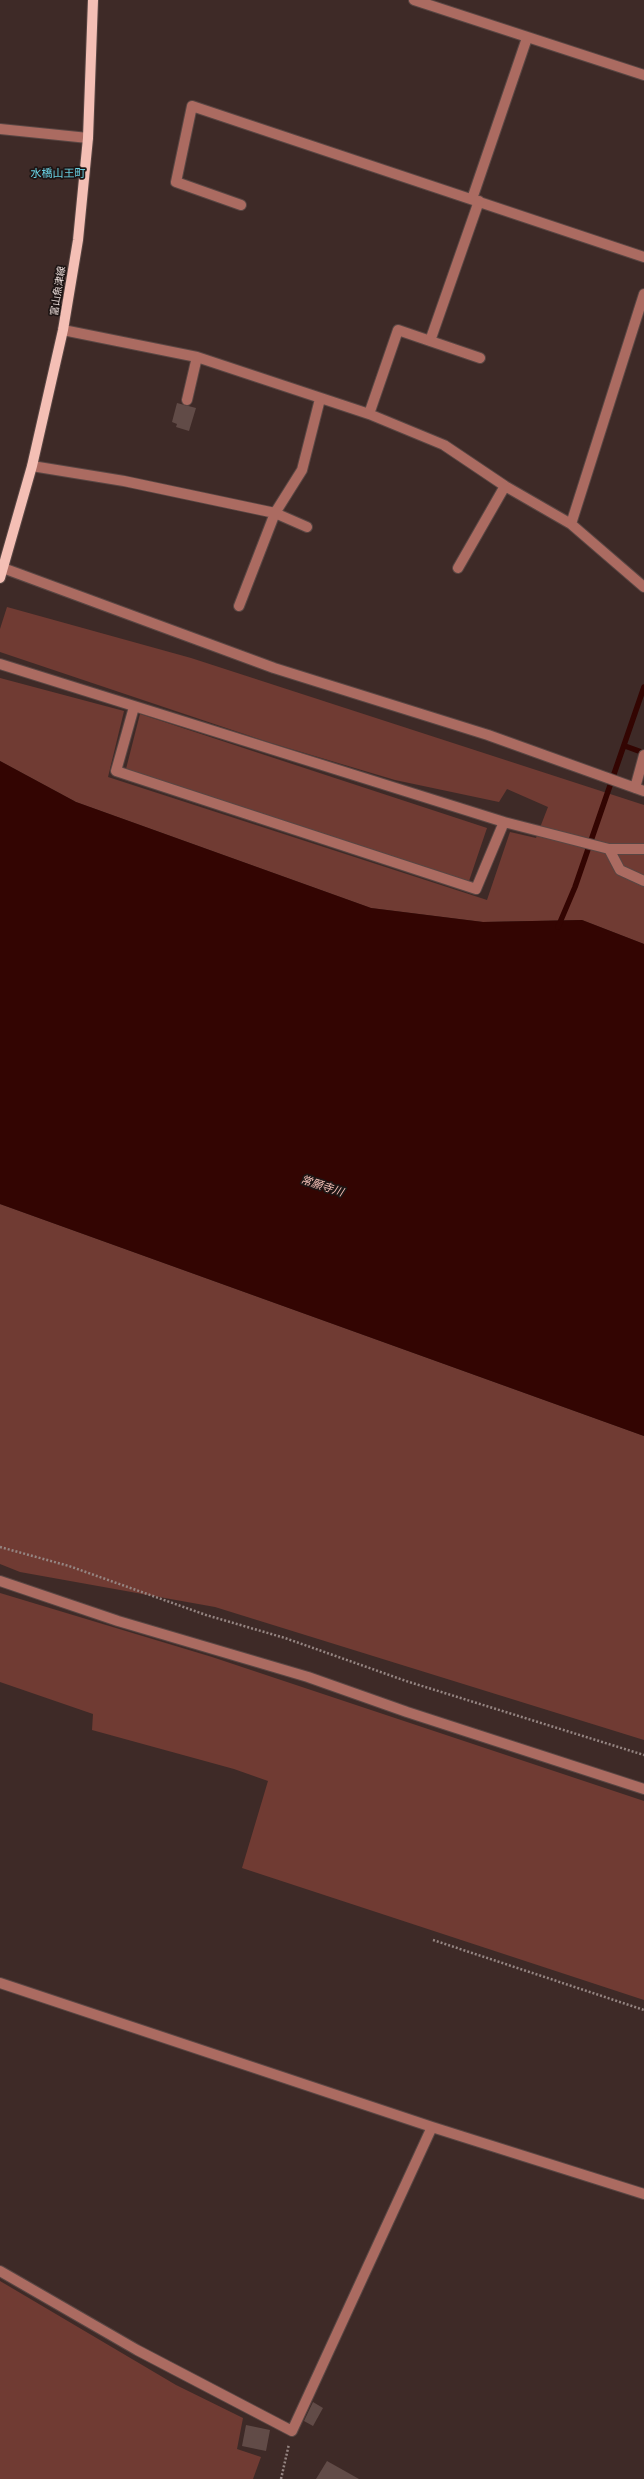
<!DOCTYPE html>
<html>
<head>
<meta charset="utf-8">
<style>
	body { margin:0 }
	canvas { display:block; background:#3e2a27 }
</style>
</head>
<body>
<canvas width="644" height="2479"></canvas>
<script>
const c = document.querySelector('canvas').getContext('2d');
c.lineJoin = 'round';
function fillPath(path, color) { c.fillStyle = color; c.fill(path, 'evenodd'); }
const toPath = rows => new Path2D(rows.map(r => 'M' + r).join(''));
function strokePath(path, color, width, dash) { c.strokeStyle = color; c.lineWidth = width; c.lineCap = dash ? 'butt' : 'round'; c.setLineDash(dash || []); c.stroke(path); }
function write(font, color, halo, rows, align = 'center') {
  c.font = font + ' "Golos Text","Noto Sans JP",sans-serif'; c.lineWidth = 3.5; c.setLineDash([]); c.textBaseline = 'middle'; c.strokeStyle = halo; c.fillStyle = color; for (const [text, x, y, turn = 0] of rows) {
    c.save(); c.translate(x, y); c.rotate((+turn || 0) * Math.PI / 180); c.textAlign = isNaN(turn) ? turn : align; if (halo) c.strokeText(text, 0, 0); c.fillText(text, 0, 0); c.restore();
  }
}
fillPath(toPath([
	[7,607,191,658,644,805,644,944,582,920,483,922,371,908,76,802,0,761,0,678,124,711,108,777,487,900,510,832,536,838,548,807,507,789,499,802,395,780,268,742,0,652,0,629],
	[140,714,487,828,469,881,126,769],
	[0,1204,644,1436,644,1740,215,1607,20,1572,0,1564],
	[0,1593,212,1657,644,1801,644,2000,242,1868,268,1781,234,1769,92,1730,93,1714,0,1682],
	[0,2281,176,2385,243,2418,237,2449,261,2457,253,2479,0,2479]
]), '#703b33');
fillPath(toPath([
	[0,761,76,802,371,908,483,922,582,920,644,944,644,1436,0,1204]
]), '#330502');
strokePath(toPath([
	[625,746,644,753],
	[558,927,575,887,644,687]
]), '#330502', 5.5);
fillPath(toPath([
	[177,403,196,408,189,431,176,427,177,424,172,422],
	[313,2402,323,2408,313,2426,304,2421],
	[246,2425,270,2430,266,2451,242,2446],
	[327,2461,359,2479,316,2479]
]), '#614b47');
const minor = toPath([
	[414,0,644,75],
	[0,129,88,138],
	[472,199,527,38],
	[241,205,176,182,192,106,644,257],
	[63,330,197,357,369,414,444,445,505,486,571,524,644,587],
	[430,341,479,201],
	[187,400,197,357],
	[369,414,398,330,480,358],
	[32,466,124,481,275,513,307,527],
	[571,524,644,294],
	[0,567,274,668,488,735,644,791],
	[458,568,505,486],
	[239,606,275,513,302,470,320,399],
	[0,664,504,822,476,889,116,771,134,707],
	[635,788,644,755],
	[504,822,609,849,620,870,644,881],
	[609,849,644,849],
	[0,1581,118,1621,308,1677,407,1712,644,1789],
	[0,1983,432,2127,644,2194],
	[0,2271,137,2350,292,2431,432,2127]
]);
const major = toPath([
	[0,578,32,466,63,330,78,240,88,138,93,0]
]);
strokePath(minor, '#594643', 12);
strokePath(major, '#594643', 12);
strokePath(toPath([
	[0,1547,69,1566,206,1615,285,1638,406,1681,644,1755],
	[433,1940,644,2010],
	[281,2479,289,2444]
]), '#958582', 2.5, [2, 2]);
strokePath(minor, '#ab6b61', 10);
strokePath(major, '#f4bfb5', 10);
write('10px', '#e5d8d5', '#1e1514', [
	["富山魚津線",58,291,-81]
]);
write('11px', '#68d0e2', '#1e1514', [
	["水橋山王町",58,174]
]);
write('italic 11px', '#f5c0b7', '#1e1514', [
	["常願寺川",322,1186,18]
]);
</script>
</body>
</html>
